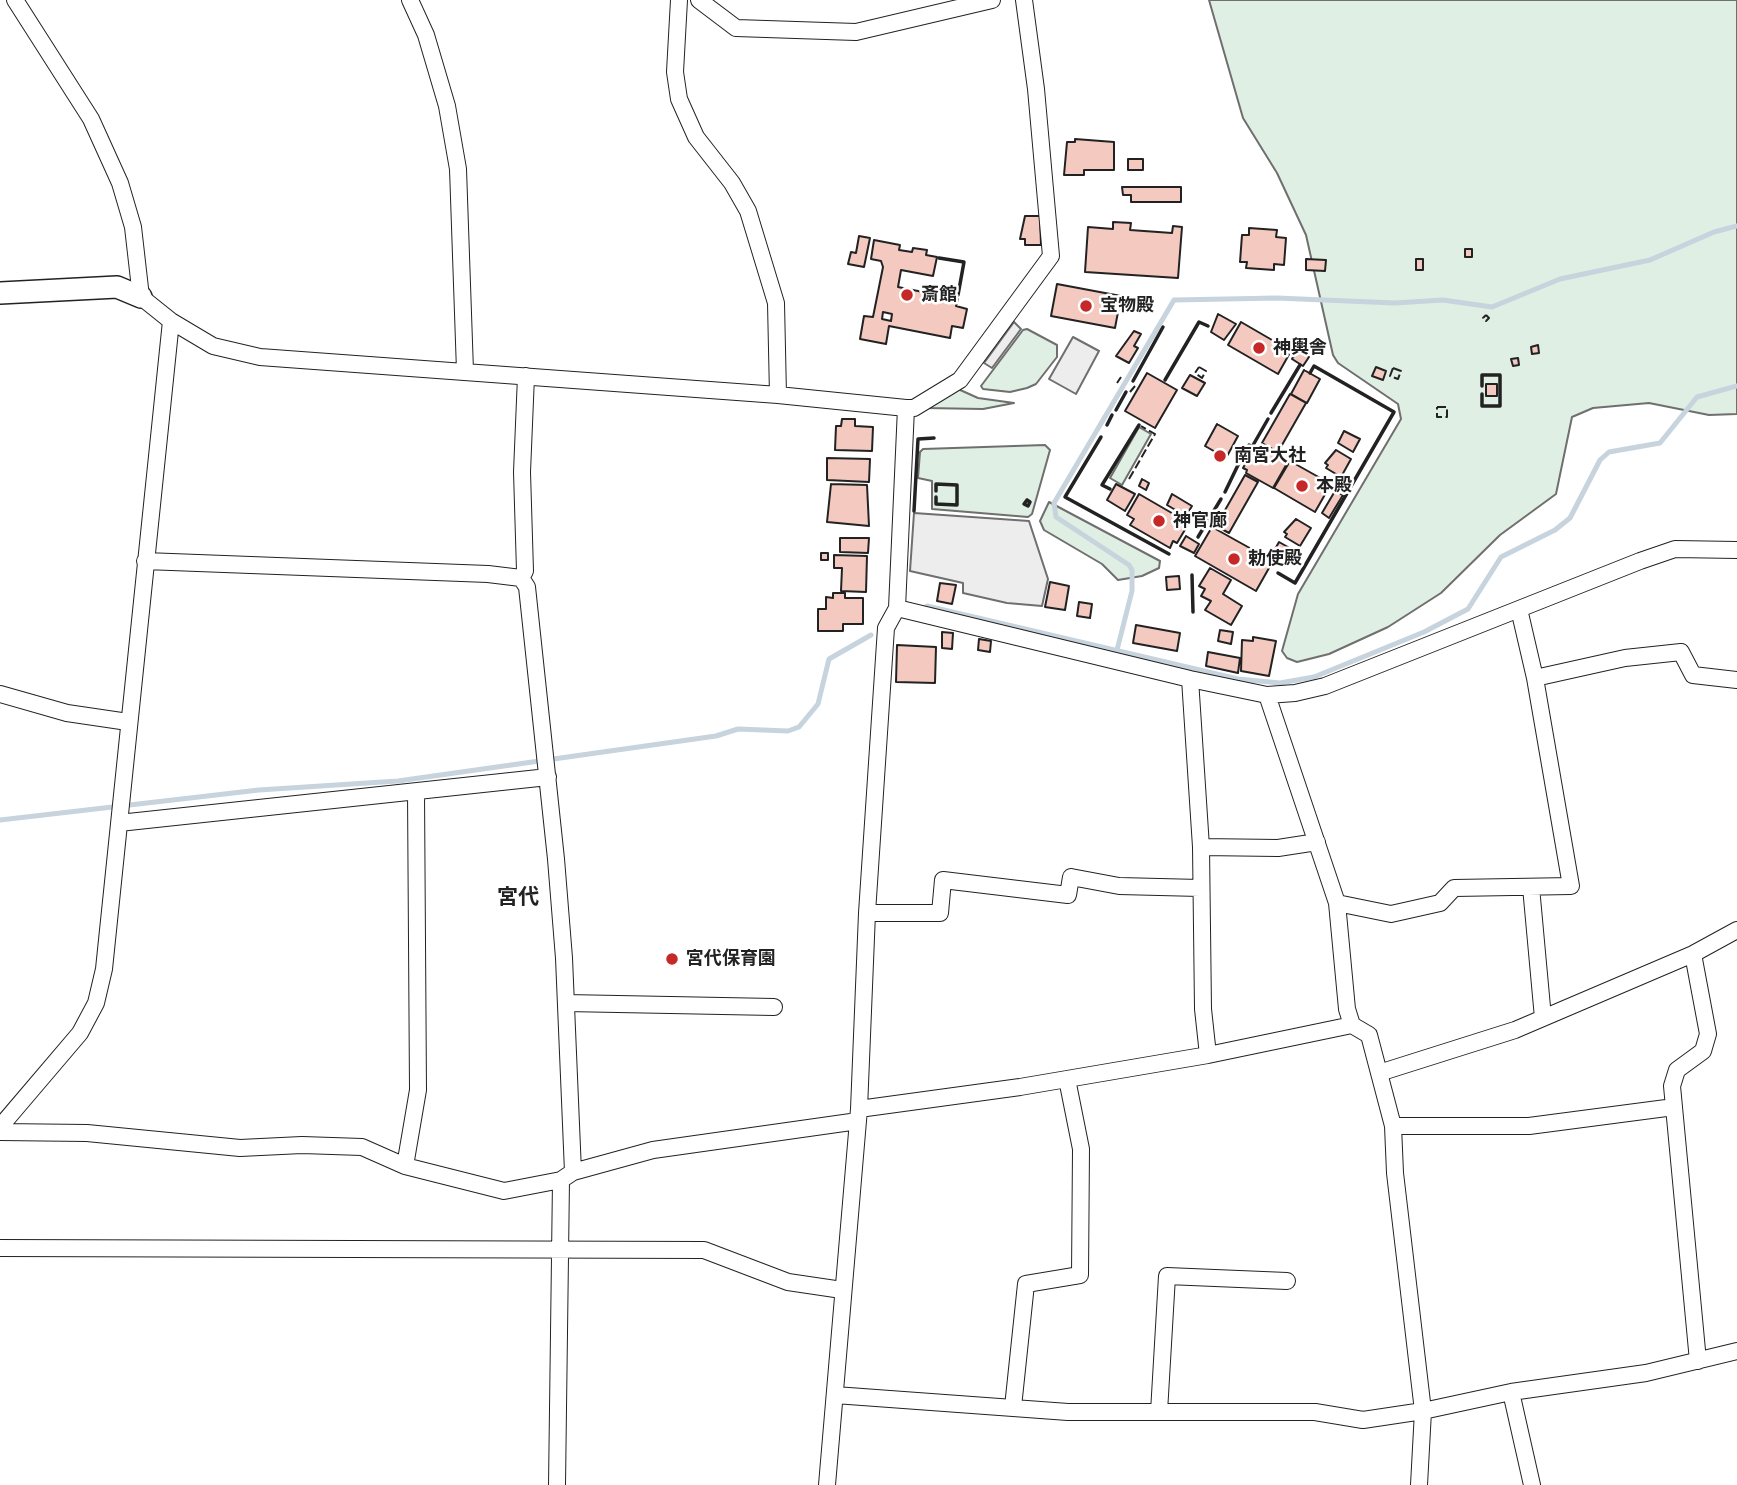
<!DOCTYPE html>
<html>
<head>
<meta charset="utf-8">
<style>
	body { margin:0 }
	canvas { display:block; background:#fff }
</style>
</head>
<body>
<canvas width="1737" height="1485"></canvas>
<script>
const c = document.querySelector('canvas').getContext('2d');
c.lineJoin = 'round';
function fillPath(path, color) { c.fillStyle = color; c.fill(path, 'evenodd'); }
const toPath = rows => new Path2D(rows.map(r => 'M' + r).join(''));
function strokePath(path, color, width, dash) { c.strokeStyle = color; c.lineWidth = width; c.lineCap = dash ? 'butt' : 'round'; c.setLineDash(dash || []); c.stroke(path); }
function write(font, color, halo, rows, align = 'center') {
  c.font = font + ' "Varela Round","Noto Sans JP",sans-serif'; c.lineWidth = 5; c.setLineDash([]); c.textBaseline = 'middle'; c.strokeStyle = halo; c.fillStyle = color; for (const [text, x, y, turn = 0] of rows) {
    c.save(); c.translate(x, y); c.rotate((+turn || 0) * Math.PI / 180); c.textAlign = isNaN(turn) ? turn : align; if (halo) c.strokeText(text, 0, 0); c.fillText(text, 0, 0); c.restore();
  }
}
const green = toPath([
	[1209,0,1737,0,1737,414,1709,415,1649,403,1593,408,1572,417,1556,494,1500,535,1441,593,1388,627,1329,654,1297,662,1287,658,1282,651,1298,594,1401,419,1398,404,1338,363,1333,355,1306,235,1277,173,1243,118,1209,0],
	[1027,329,1057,345,1057,357,1036,384,1027,388,1010,392,983,389,981,386,1023,330,1027,329],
	[958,389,978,398,1014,403,983,409,925,408,958,389],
	[1139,427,1151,434,1122,485,1110,478,1139,427],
	[1045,445,1050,450,1032,514,1028,517,932,509,932,481,918,478,920,452,923,449,1045,445],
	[1049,502,1160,561,1159,568,1142,576,1118,580,1102,564,1044,530,1040,521,1049,502]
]);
fillPath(green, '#e0efe3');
strokePath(green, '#6f6f6f', 2);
const parking = toPath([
	[1014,322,1021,329,992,368,984,363,1014,322],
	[1073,337,1099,351,1076,394,1049,379,1073,337],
	[914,513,1029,521,1048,579,1042,606,1007,603,963,593,963,583,910,571,914,513]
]);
fillPath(parking, '#ededed');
strokePath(parking, '#6f6f6f', 2);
strokePath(toPath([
	[924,608,927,606,1238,679,1280,683,1314,677,1424,632,1468,609,1501,557,1555,530,1570,518,1600,460,1609,452,1660,443,1697,397,1737,386],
	[1117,650,1132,591,1132,570,1129,565,1056,517,1054,503,1174,300,1277,298,1395,303,1443,300,1492,307,1560,279,1650,260,1714,232,1737,226],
	[0,820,259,790,398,781,716,736,738,729,788,731,799,727,818,704,829,659,871,635]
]), '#c7d3dd', 5);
const building = toPath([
	[1075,139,1114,142,1114,170,1084,170,1084,175,1064,175,1067,142,1075,142,1075,139],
	[1128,159,1143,159,1143,170,1128,170,1128,159],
	[1122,187,1181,187,1181,202,1131,202,1131,195,1123,195,1122,187],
	[1025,216,1040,216,1041,245,1025,245,1025,239,1020,239,1025,216],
	[1113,222,1131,223,1130,230,1172,233,1173,226,1182,227,1178,278,1085,272,1088,227,1113,229,1113,222],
	[1249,228,1277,230,1276,237,1286,238,1284,265,1274,264,1274,270,1246,268,1247,262,1240,262,1242,235,1249,235,1249,228],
	[859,236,870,238,864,267,848,264,851,252,856,253,859,236],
	[874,240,900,245,899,250,912,252,913,248,927,250,926,255,937,257,933,276,901,270,898,287,958,299,956,306,967,309,963,328,952,326,950,338,889,326,886,344,860,339,864,316,873,317,883,267,881,261,871,259,874,240],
	[883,312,892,314,891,321,882,319,883,312],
	[1465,249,1472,249,1472,257,1465,257,1465,249],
	[1306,259,1326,260,1325,271,1306,270,1306,259],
	[1416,259,1423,259,1423,270,1416,270,1416,259],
	[1057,284,1121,296,1115,328,1051,316,1057,284],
	[1218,314,1236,324,1224,340,1211,332,1218,314],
	[1241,322,1291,351,1278,374,1228,345,1241,322],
	[1134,331,1141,334,1134,346,1138,348,1129,363,1116,356,1134,331],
	[1538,345,1539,353,1532,354,1531,347,1538,345],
	[1297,350,1309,357,1303,366,1292,359,1297,350],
	[1518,358,1519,365,1513,366,1511,359,1518,358],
	[1376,367,1386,371,1383,380,1372,376,1376,367],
	[1304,370,1320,379,1307,403,1291,394,1304,370],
	[1147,373,1177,390,1155,428,1125,411,1147,373],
	[1190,375,1205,383,1197,396,1182,388,1190,375],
	[1486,384,1497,384,1497,396,1486,396,1486,384],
	[1290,394,1306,403,1278,452,1262,443,1290,394],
	[842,419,855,419,855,426,873,427,872,451,835,450,836,426,841,426,842,419],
	[1217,424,1238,436,1226,458,1205,446,1217,424],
	[1344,431,1360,439,1353,452,1338,443,1344,431],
	[1262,445,1289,460,1273,488,1246,473,1247,470,1243,468,1255,447,1259,449,1262,445],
	[1336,450,1351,459,1341,477,1326,468,1328,465,1325,463,1336,450],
	[827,458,870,459,869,482,827,480,827,458],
	[1290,461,1331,484,1315,512,1274,488,1290,461],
	[1245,475,1258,482,1229,533,1216,526,1245,475],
	[1142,479,1149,483,1146,490,1139,486,1142,479],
	[831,484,867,485,869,526,827,522,831,484],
	[1116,484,1135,494,1125,511,1107,500,1116,484],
	[1335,491,1343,495,1329,518,1322,513,1335,491],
	[1139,494,1189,523,1177,543,1173,541,1170,548,1130,525,1134,519,1127,515,1139,494],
	[1172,494,1192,506,1186,516,1167,505,1172,494],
	[1296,519,1311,528,1300,546,1285,537,1287,534,1284,532,1296,519],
	[1212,527,1273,561,1256,591,1195,556,1212,527],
	[1186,536,1199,544,1194,553,1180,546,1186,536],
	[840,538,869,538,868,553,840,552,840,538],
	[1279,542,1295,551,1289,560,1274,551,1279,542],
	[821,553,828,553,828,560,821,560,821,553],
	[834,555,867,556,866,592,841,591,842,568,834,568,834,555],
	[1210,568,1231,580,1223,594,1242,606,1231,625,1205,610,1211,601,1201,596,1205,589,1199,586,1210,568],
	[1179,576,1180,589,1167,590,1166,577,1179,576],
	[1050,582,1069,586,1065,610,1045,607,1050,582],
	[940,583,956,585,952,604,937,601,940,583],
	[833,593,845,593,845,598,863,598,863,624,843,624,843,631,818,631,818,609,826,609,826,597,833,598,833,593],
	[1079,602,1092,604,1090,618,1077,616,1079,602],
	[1136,625,1180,633,1177,651,1133,643,1136,625],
	[1220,630,1233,632,1231,644,1218,641,1220,630],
	[942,632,953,633,952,649,942,648,942,632],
	[1253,637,1276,641,1269,676,1241,671,1242,640,1253,641,1253,637],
	[979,639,991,641,990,652,978,650,979,639],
	[897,645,936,647,935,683,896,682,897,645],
	[1208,652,1240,658,1238,673,1206,666,1208,652]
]);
fillPath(building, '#f3c9c0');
strokePath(building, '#222', 2);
const minor = toPath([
	[15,0,91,119,120,183,133,227,141,297,171,321,213,346,260,357,778,395,906,408,914,408,960,380,1051,256,1036,89,1024,0],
	[410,0,426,35,447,106,458,169,465,371],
	[679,0,675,72,679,99,696,137,732,183,748,211,776,303,778,395],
	[699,0,736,28,856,32,992,0],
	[145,561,488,574,521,578,527,587,556,859,564,958,573,1172],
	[521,578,525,571,522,472,526,376],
	[897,608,1190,679,1267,695,1295,693,1325,686,1640,561,1675,549,1737,550],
	[1519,609,1535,678,1625,658,1681,652,1693,675,1737,680],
	[1190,679,1201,847,1203,1009,1208,1055],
	[0,694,67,713,128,722],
	[1267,695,1337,903,1347,1009,1352,1025,1369,1035,1393,1126,1395,1173,1423,1411,1419,1485],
	[119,823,548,777],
	[1201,847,1278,848,1317,842],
	[1531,887,1543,1018],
	[1337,903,1391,914,1440,903,1454,888,1571,886,1535,678],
	[867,913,940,913,943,880,1068,895,1071,877,1119,886,1200,888],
	[1693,954,1708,1034,1703,1051,1677,1070,1672,1086,1698,1361],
	[566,1003,774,1007],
	[1379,1073,1515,1030,1693,954,1737,930],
	[859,1109,1020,1087,1208,1055,1352,1025],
	[1393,1126,1529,1126,1674,1107],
	[0,1127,80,1033,96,1003,104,969,171,321],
	[0,1132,87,1133,240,1148,302,1145,362,1147,405,1166,504,1191,561,1180],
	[405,1166,418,1090,416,793],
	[0,1248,704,1250,788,1282,842,1290],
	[1511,1392,1532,1485],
	[835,1395,1068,1412,1315,1412,1363,1420,1423,1411,1511,1392,1646,1373,1737,1351],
	[1013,1407,1026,1284,1080,1275,1081,1149,1067,1079],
	[1159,1412,1167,1276,1287,1281],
	[557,1485,561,1180,573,1172,653,1150,858,1121],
	[827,1485,859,1109,867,913,886,628,897,608,906,408]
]);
const tertiary = toPath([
	[0,293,117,287,141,297]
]);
strokePath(minor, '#222', 18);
strokePath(tertiary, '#222', 24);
strokePath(minor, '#fff', 16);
strokePath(tertiary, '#fff', 21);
strokePath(toPath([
	[1486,315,1489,318,1486,321,1483,318,1486,315],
	[1199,367,1206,371,1202,378,1195,373,1199,367],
	[1393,368,1401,371,1398,379,1390,376,1393,368],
	[1117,383,1121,377],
	[1130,392,1135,386],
	[1437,407,1447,407,1447,417,1437,417,1437,407],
	[1129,479,1155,434,1141,426]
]), '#222', 2, [9, 3.5]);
strokePath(toPath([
	[939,258,964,262,958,295],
	[1165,380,1199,322,1208,326],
	[1133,381,1163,327],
	[1482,386,1482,375,1500,375,1500,406,1482,406,1482,394],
	[1116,410,1126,392],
	[1271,413,1300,365],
	[1107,425,1112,415],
	[1101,437,1065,497,1169,554],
	[1249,445,1252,447,1268,419],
	[1110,489,1102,485,1139,425],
	[1225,492,1239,463],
	[936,497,936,504,957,505,957,485,936,484,936,491],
	[1027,500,1030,502,1028,506,1024,504,1027,500],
	[914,511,918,439,934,438],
	[1198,537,1221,499],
	[1278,573,1295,583,1394,412,1314,366,1310,373],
	[1192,575,1193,612]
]), '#222', 3.5);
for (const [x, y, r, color] of [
	[907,295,7,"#c62828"],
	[1086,306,7,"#c62828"],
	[1259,348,7,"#c62828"],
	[1220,456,7,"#c62828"],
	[1302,486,7,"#c62828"],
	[1159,521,7,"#c62828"],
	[1234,559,7,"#c62828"],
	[672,959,7,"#c62828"]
]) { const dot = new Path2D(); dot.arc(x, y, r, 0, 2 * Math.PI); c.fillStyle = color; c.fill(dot); strokePath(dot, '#fff', 2.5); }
write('bold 18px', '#222', '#fff', [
	["斎館",921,295],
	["宝物殿",1100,306],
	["神輿舎",1273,348],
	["南宮大社",1234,456],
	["本殿",1316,486],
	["神官廊",1173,521],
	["勅使殿",1248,559],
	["宮代保育園",686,959]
], 'left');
write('bold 21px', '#222', '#fff', [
	["宮代",518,898]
]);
</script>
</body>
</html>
